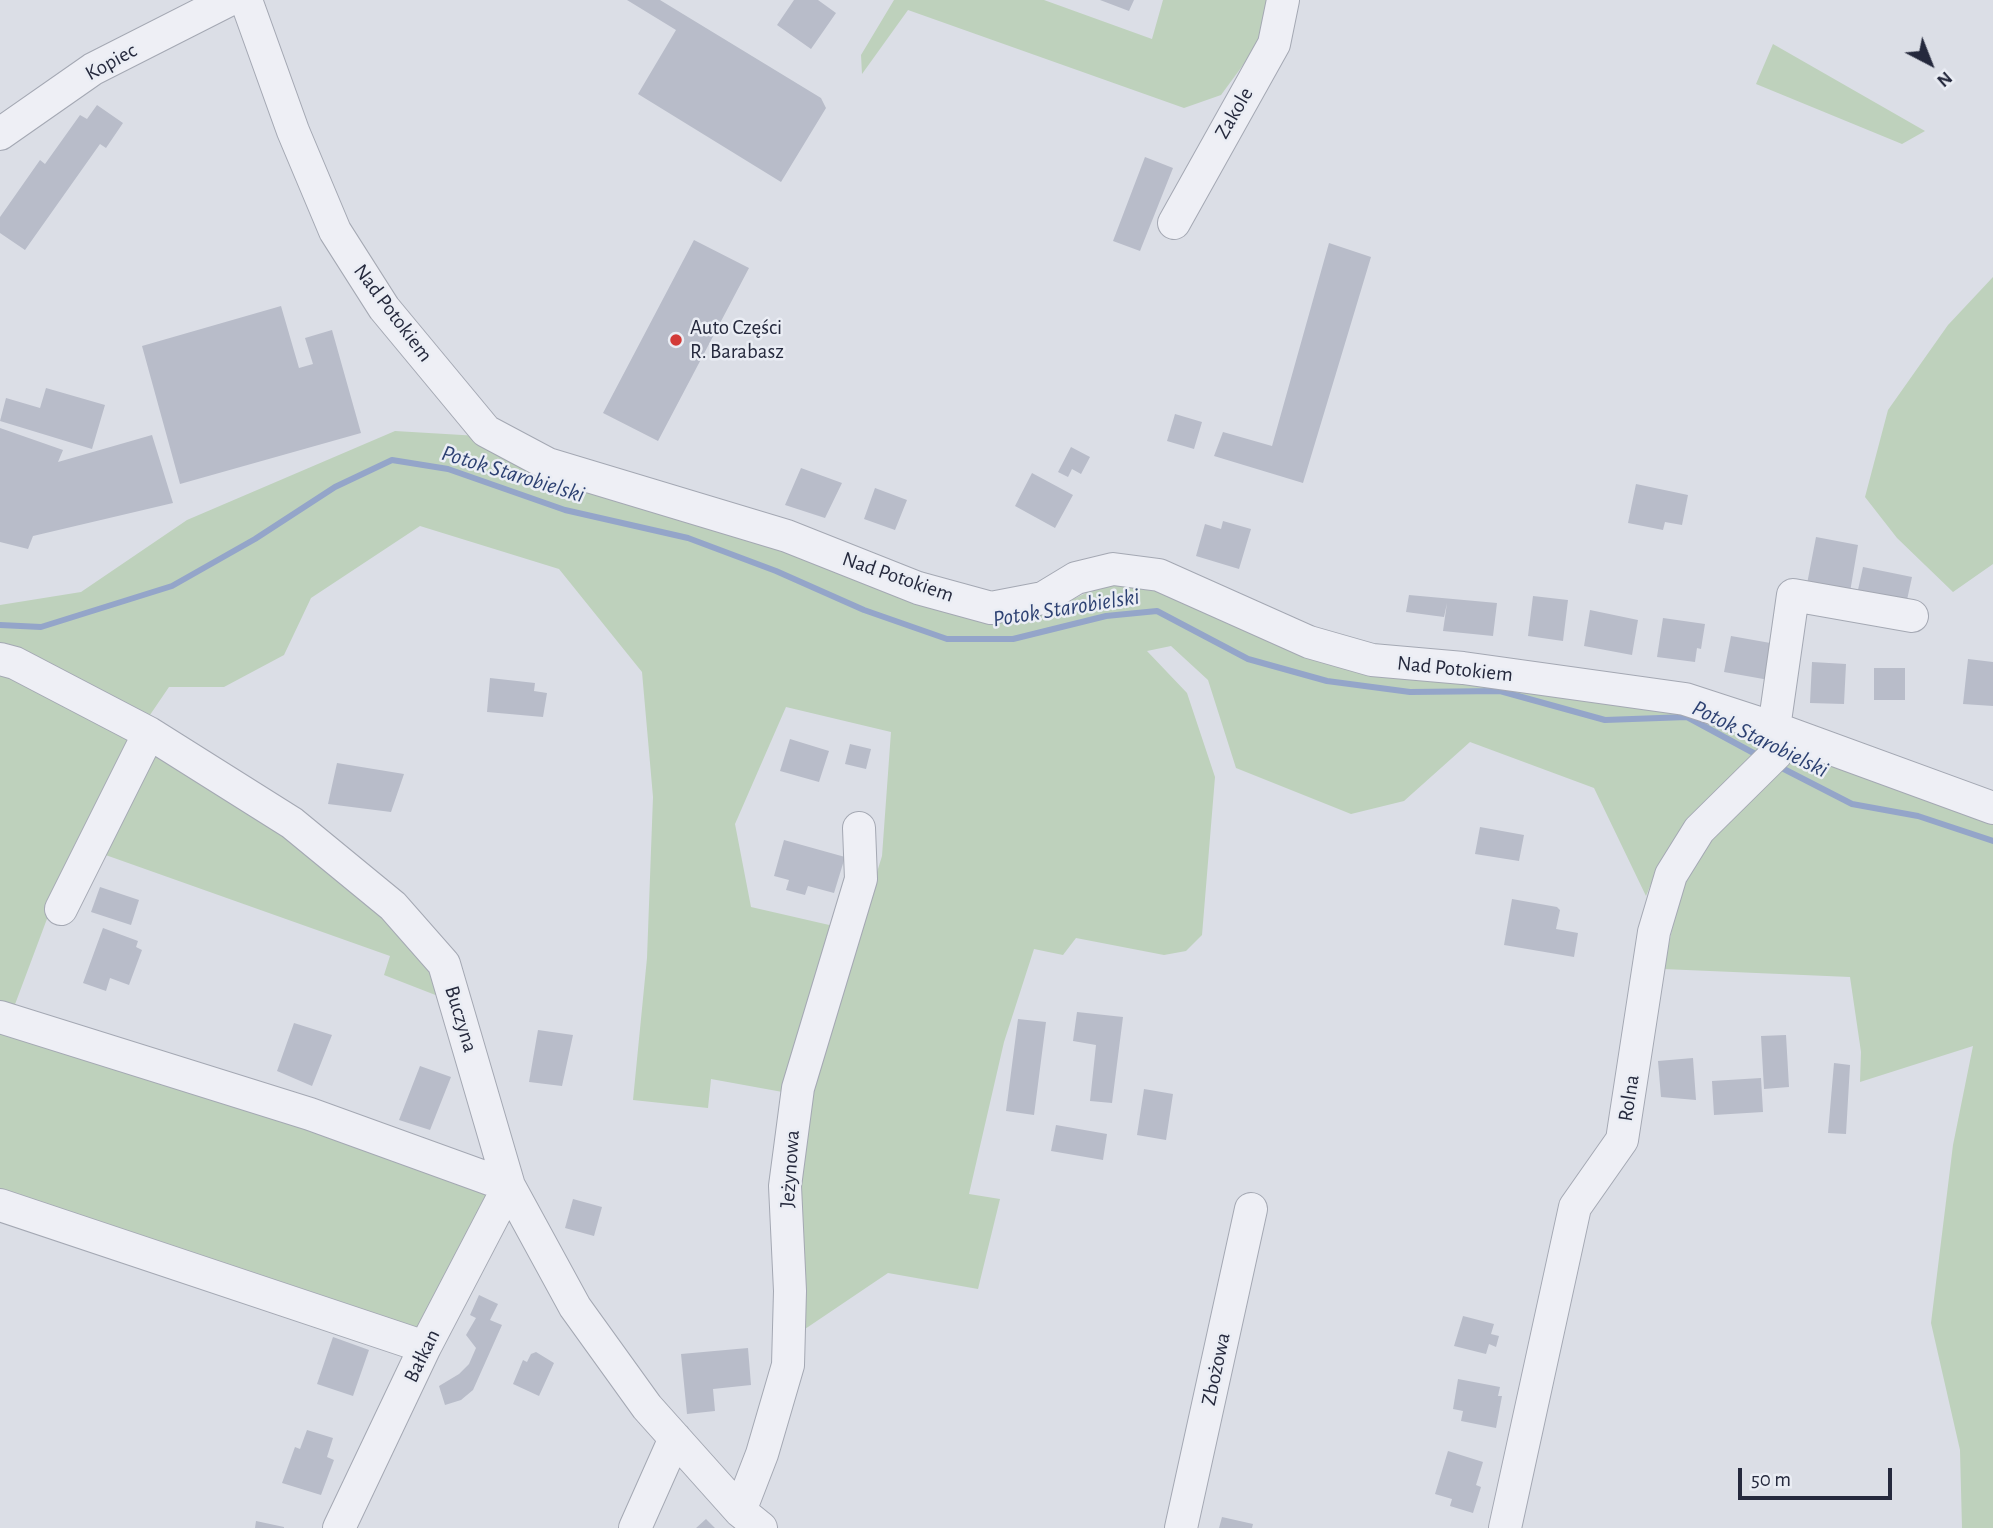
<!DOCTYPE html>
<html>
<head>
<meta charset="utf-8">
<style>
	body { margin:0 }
	#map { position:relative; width:1993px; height:1528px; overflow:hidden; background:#dbdee6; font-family:"Alegreya Sans",sans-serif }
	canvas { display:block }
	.north { position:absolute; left:1895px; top:28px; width:70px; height:70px; -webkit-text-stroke:5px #eaedf4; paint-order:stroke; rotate:138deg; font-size:19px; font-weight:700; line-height:28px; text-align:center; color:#25293d }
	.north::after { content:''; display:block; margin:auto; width:24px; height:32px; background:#25293d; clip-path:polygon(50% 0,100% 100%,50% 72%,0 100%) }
	.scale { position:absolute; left:1738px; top:1468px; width:154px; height:32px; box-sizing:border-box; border:4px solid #25293d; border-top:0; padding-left:9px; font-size:21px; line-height:24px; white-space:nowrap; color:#25293d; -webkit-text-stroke:5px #eaedf4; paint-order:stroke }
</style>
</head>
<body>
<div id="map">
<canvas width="1993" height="1528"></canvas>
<div class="north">N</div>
<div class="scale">50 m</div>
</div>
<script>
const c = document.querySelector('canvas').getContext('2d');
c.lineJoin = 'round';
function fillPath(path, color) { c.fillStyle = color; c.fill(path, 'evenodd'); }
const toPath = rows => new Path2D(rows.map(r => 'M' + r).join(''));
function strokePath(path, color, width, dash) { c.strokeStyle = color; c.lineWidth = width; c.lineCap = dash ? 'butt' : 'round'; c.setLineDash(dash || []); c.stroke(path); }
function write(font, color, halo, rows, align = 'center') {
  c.font = font + ' "Alegreya Sans",sans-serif'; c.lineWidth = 5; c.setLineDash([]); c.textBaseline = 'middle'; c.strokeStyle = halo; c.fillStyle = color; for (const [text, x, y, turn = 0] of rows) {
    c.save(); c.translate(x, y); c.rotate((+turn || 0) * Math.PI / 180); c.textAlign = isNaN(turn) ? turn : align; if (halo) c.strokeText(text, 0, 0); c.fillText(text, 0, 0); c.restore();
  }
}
fillPath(toPath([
	[894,0,1044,0,1152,39,1163,0,1270,0,1260,42,1221,95,1184,108,908,10,862,74,861,55],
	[1773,44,1925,131,1902,144,1756,84],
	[1993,277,1993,564,1953,592,1897,538,1865,497,1888,410,1948,325],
	[395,431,479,436,501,457,544,475,1046,612,1105,584,1155,584,1305,654,1655,707,1769,740,1656,872,1646,896,1594,788,1470,742,1404,801,1351,814,1236,768,1208,680,1171,646,1147,651,1187,693,1215,777,1202,935,1186,951,1164,955,1076,938,1063,955,1034,949,1004,1042,969,1194,1000,1199,978,1289,888,1273,805,1329,801,1183,818,1063,882,856,891,732,786,707,735,824,751,907,838,927,788,1093,711,1079,708,1108,633,1100,647,958,653,797,642,672,559,569,420,526,311,598,284,655,224,687,169,687,122,756,75,844,14,1007,0,1002,0,605,81,592,187,520],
	[1793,747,1993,821,1993,1528,1962,1528,1960,1450,1931,1323,1953,1145,1973,1046,1860,1082,1861,1052,1850,977,1663,969,1684,878,1707,841],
	[152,749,282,830,348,885,407,941,431,971,438,996,384,975,390,956,100,853],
	[0,1028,493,1190,418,1335,0,1192]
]), '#bed1bc');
strokePath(toPath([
	[0,625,41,627,172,586,255,539,335,487,392,460,448,469,565,510,688,538,776,571,864,610,947,639,1013,639,1106,616,1157,611,1248,659,1327,681,1410,692,1500,691,1605,720,1687,717,1761,757],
	[1776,765,1852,804,1918,816,1993,841]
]), '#94a5c9', 6);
fillPath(toPath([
	[627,0,660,0,821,98,826,108,781,182,638,94,676,30],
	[794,0,818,0,836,13,811,49,777,25],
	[1100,0,1134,0,1129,11],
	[97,105,123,123,106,148,100,144,25,250,0,233,0,217,40,160,45,164,80,115,87,119],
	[1145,157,1173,168,1140,251,1113,241],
	[694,240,749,268,658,441,603,413],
	[1329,243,1371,257,1303,483,1214,456,1223,432,1272,446],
	[281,306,299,368,313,364,305,338,332,330,361,433,180,484,142,346],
	[46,388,105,405,92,449,0,421,6,398,40,408],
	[1175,414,1202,422,1194,449,1167,441],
	[0,428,63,450,58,462,152,435,173,503,33,536,28,549,0,542],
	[1071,447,1090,457,1081,474,1072,469,1068,477,1058,472],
	[801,468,842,483,825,518,785,505],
	[1032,473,1073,495,1055,528,1015,506],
	[1636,484,1688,495,1682,525,1665,522,1663,530,1628,523],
	[875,488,907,500,895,530,864,519],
	[1223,521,1251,529,1239,569,1196,556,1205,524,1221,529],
	[1816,537,1858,545,1850,592,1807,584],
	[1863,567,1912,577,1905,609,1856,599],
	[1409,595,1497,603,1493,636,1443,631,1447,603,1444,617,1406,612],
	[1533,596,1568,600,1563,641,1528,636],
	[1590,610,1638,620,1632,655,1584,646],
	[1663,618,1705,624,1701,649,1697,648,1695,662,1657,657],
	[1731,636,1776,644,1769,680,1724,672],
	[1968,659,1993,662,1993,706,1963,704],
	[1812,662,1846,664,1844,704,1810,703],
	[1874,668,1905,668,1905,700,1874,700],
	[490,678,535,683,534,691,547,693,543,717,487,712],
	[790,739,829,751,819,782,780,771],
	[850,744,871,749,866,769,845,764],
	[337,763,404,774,391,812,328,804],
	[1480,827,1524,835,1519,861,1475,854],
	[784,840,845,857,834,893,808,886,805,895,786,890,789,880,774,876],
	[100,887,139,900,131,925,91,912],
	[1512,899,1557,907,1560,910,1556,929,1578,933,1574,957,1504,945],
	[103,928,138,941,136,947,142,950,129,985,110,978,106,991,83,983],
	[1077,1012,1123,1017,1112,1103,1090,1101,1096,1045,1073,1041],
	[1018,1019,1046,1022,1034,1115,1006,1111],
	[294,1023,332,1035,312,1086,277,1071],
	[538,1030,573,1035,562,1086,529,1082],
	[1786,1035,1789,1087,1764,1089,1761,1036],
	[1693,1058,1696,1100,1661,1097,1658,1061],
	[1834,1063,1850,1065,1846,1134,1828,1133],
	[420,1066,451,1077,430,1130,399,1120],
	[1761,1078,1763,1112,1714,1115,1712,1081],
	[1144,1089,1173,1094,1166,1140,1137,1135],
	[1056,1125,1107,1134,1103,1160,1051,1151],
	[573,1199,602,1207,594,1236,565,1228],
	[479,1295,498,1304,490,1320,502,1325,473,1390,461,1400,445,1405,439,1386,459,1374,469,1364,476,1348,466,1335,476,1318,470,1315],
	[1463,1316,1494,1324,1491,1334,1499,1336,1496,1347,1489,1344,1486,1354,1454,1346],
	[333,1337,369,1350,353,1396,317,1384],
	[748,1348,751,1385,713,1389,715,1411,687,1414,681,1354],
	[536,1352,554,1363,539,1396,513,1384,523,1360,527,1362,531,1354],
	[1458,1379,1500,1387,1498,1396,1502,1396,1496,1428,1461,1421,1463,1411,1453,1409],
	[307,1430,333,1438,327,1457,334,1460,321,1495,282,1483,295,1447,300,1449],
	[1448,1451,1483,1462,1476,1485,1481,1487,1473,1513,1450,1506,1452,1499,1435,1494],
	[1222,1517,1253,1524,1252,1528,1219,1528],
	[706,1519,715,1528,696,1528],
	[256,1521,284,1527,284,1528,255,1528]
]), '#b8bcc9');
const minor = toPath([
	[246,0,293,131,335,231,384,308,486,431,548,464,787,536,918,588,991,608,1043,598,1076,578,1113,569,1159,575,1309,642,1372,660,1463,668,1685,699,1774,728,1993,808],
	[0,134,93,69,229,0],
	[1174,223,1274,44,1283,0],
	[0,659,15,663,149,733,292,823,393,906,444,964,509,1186,575,1307,647,1407,740,1511,761,1528],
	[1774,728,1793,595,1912,616],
	[61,909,149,733],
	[0,1017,310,1114,509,1186,425,1347,339,1528],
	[0,1205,425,1347],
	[740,1511,762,1454,788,1365,790,1291,785,1186,798,1088,861,879,859,828],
	[635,1528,675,1438],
	[1181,1528,1251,1209],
	[1505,1528,1575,1207,1622,1140,1654,932,1671,875,1699,830,1777,753,1786,734]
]);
strokePath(minor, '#a4a8b3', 34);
strokePath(minor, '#eeeff5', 32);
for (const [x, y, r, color] of [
	[676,340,7,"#d33a38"]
]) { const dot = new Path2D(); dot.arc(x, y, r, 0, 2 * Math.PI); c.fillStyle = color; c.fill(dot); strokePath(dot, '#eaedf4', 2.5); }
write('21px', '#25293d', '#eaedf4', [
	["Kopiec",111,62,-29],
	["Zakole",1234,113,-60],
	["Nad Potokiem",393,313,53],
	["Nad Potokiem",898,577,19],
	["Nad Potokiem",1455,669,6],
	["Buczyna",461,1019,73],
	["Rolna",1629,1098,-81],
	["Jeżynowa",790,1169,-86],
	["Bałkan",422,1356,-64],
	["Zbożowa",1216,1369,-78]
]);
write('21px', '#25293d', '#eaedf4', [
	["Auto Części",690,328],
	["R. Barabasz",690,352]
], 'left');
write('italic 23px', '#2d4172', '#eaedf4', [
	["Potok Starobielski",513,474,17],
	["Potok Starobielski",1066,608,-9],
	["Potok Starobielski",1760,739,26]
]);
</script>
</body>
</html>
